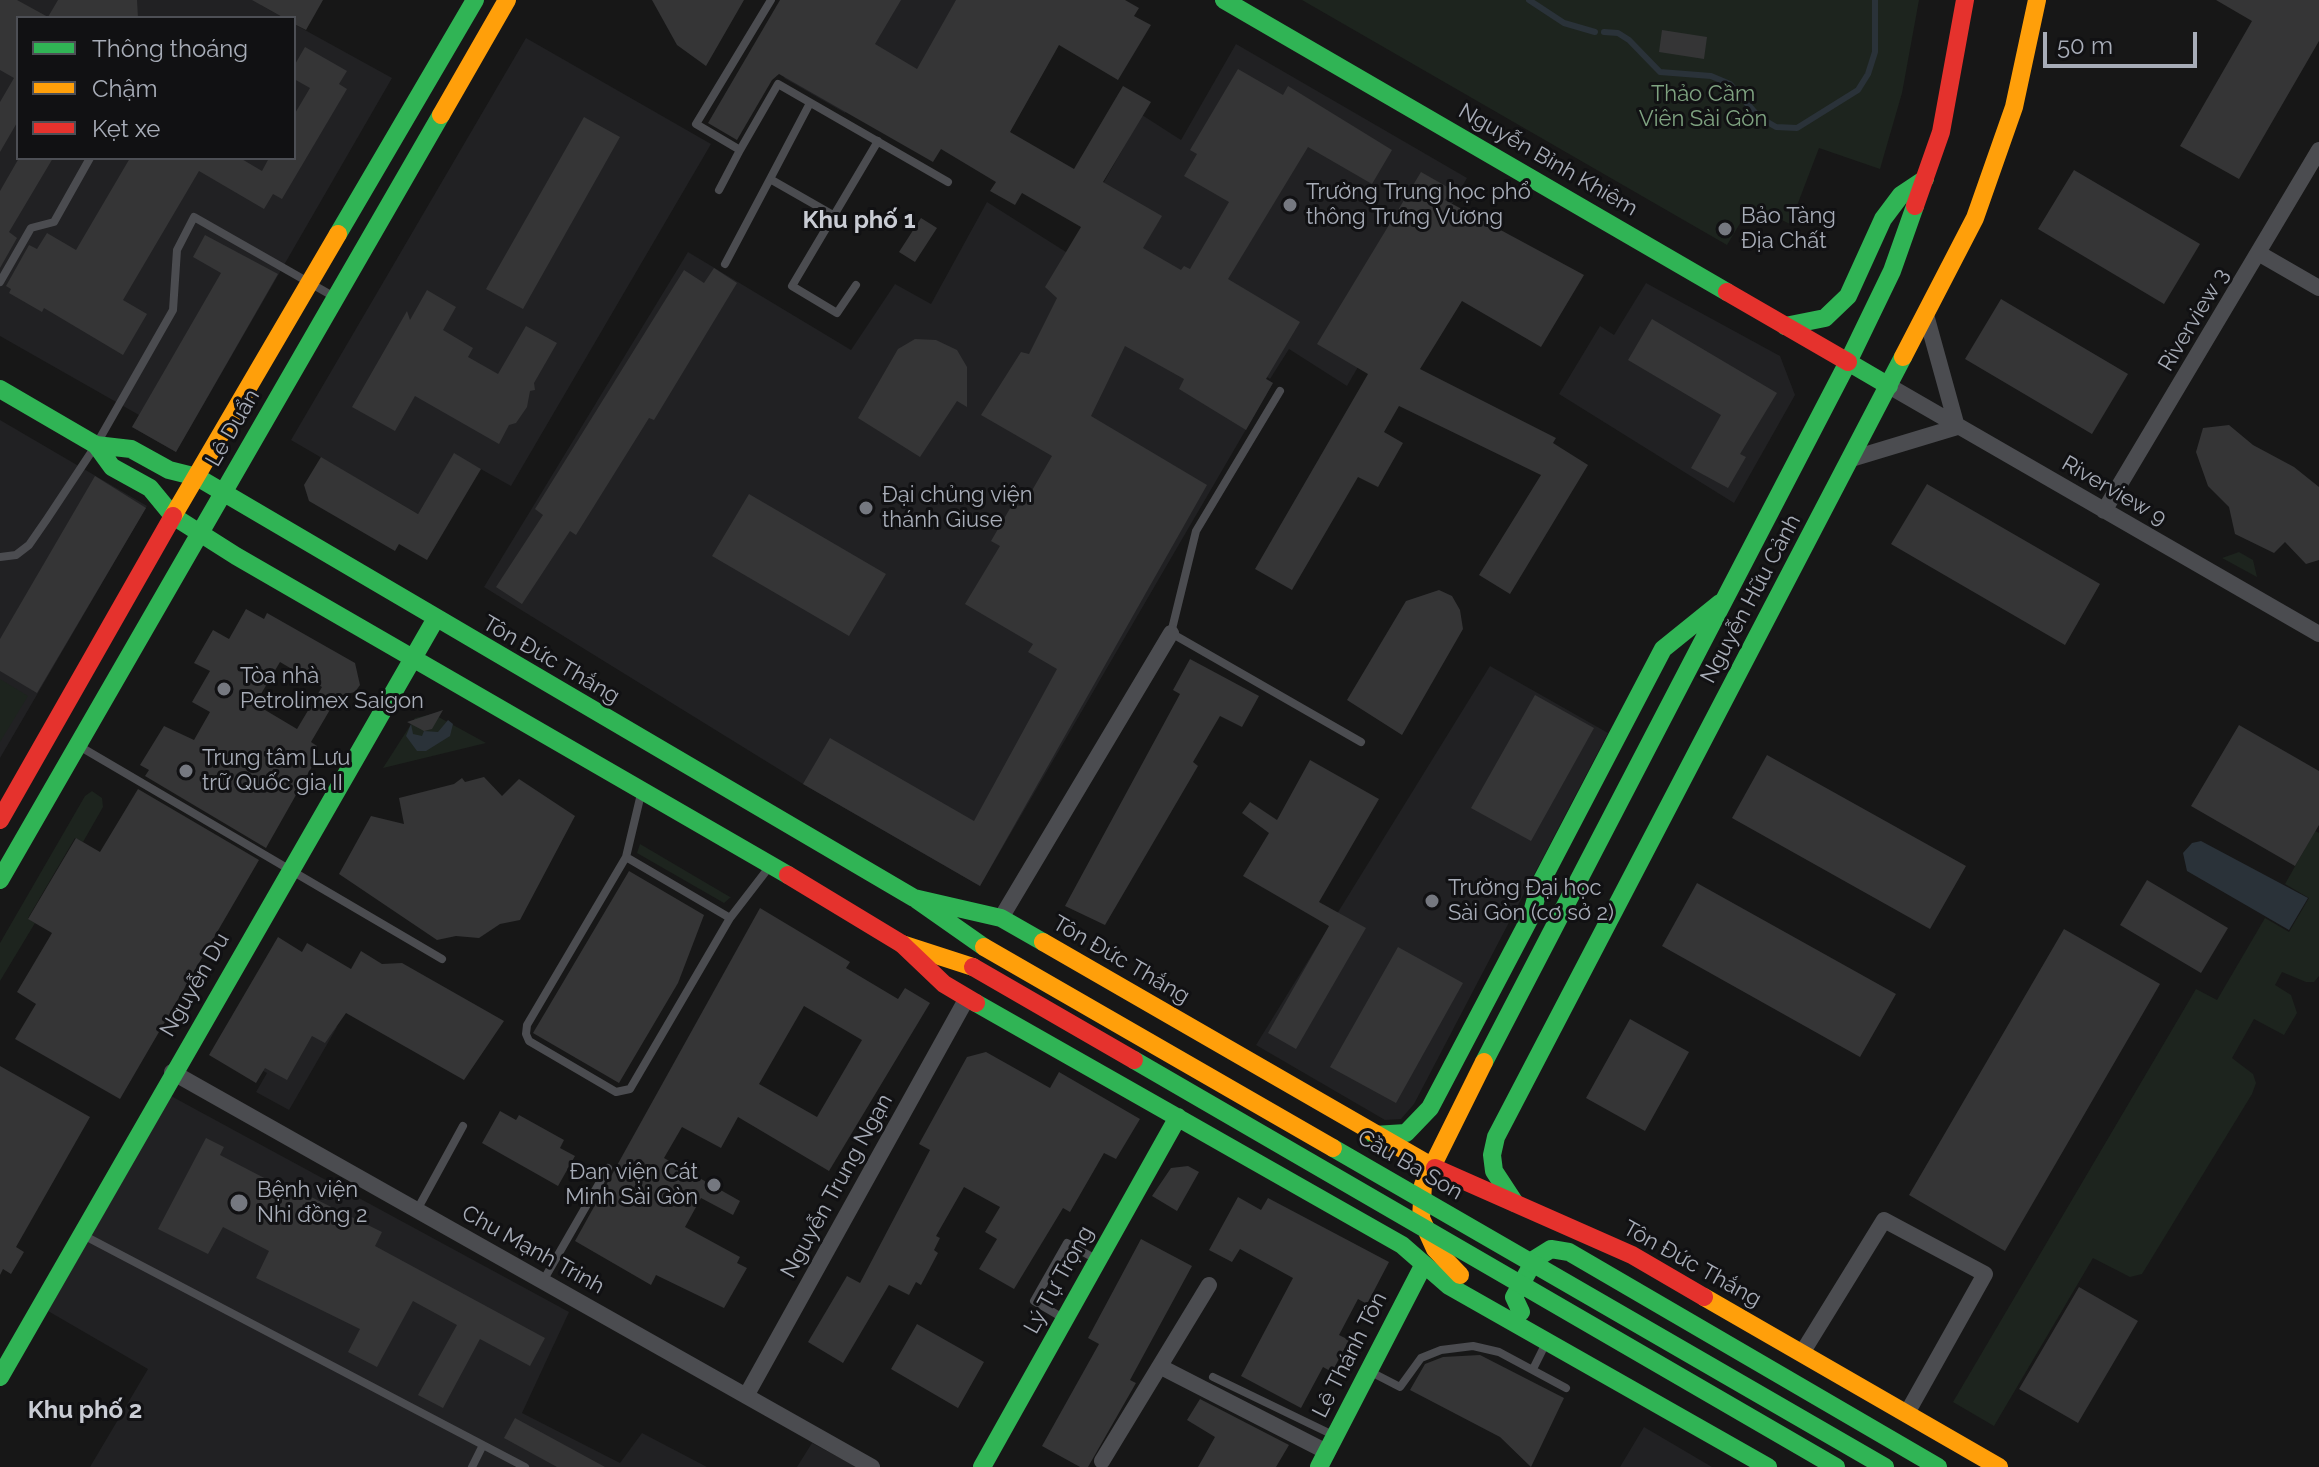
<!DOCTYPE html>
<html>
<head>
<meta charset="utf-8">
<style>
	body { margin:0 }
	#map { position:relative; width:2319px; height:1467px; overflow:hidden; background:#171717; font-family:Raleway,sans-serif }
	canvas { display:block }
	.legend { position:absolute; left:16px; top:16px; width:280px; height:144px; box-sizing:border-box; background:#111113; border:2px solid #4d4f55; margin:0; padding:10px 14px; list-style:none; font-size:24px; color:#a8adb8 }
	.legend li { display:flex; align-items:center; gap:16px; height:40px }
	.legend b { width:40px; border:2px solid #4d4f55 }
	.scale { position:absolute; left:2043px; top:32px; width:154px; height:36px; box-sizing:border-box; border:4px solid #a8adb8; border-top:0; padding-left:10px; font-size:24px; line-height:28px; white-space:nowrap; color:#a8adb8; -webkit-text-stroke:6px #111113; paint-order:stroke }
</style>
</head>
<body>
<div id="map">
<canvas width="2319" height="1467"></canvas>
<ul class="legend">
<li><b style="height:10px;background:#30b455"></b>Thông thoáng</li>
<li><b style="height:10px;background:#ff9f0a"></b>Chậm</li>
<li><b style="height:10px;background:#e5322d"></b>Kẹt xe</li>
</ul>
<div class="scale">50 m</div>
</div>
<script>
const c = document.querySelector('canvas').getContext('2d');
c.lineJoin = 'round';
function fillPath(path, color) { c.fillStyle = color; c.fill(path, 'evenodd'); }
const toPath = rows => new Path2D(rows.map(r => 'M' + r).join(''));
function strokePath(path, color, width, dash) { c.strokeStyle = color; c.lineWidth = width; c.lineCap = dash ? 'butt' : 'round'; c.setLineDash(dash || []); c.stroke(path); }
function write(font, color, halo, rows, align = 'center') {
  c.font = font + ' Raleway,sans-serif'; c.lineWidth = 6; c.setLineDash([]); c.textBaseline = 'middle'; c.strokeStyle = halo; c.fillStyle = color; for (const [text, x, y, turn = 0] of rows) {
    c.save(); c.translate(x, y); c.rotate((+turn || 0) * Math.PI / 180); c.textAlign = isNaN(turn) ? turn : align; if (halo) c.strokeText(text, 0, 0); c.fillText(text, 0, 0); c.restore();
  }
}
fillPath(toPath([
	[0,0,263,0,261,5,284,18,18,18,18,158,294,158,294,24,392,78,176,452,132,427,139,415,0,336],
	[829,0,960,0,1055,52,1014,124,853,99,845,113,784,78],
	[526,38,711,144,511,486,454,454,418,514,291,440],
	[1236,44,1467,178,1347,386,1289,349,1270,379,1143,298,1100,189,1142,115,1181,140],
	[987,202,1273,383,980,886,803,784,484,587,688,252,851,350,895,284,931,304],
	[1646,283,1780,356,1795,395,1734,503,1559,394,1600,326,1614,335],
	[0,420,147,506,0,758],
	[1490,666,1608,733,1414,1104,1401,1119,1385,1120,1256,1045],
	[266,990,337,1027,289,1110,256,1092,267,1073,263,1071],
	[171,1096,569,1312,522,1413,620,1463,642,1433,707,1467,90,1467,148,1369,48,1311],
	[1644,1427,1712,1467,1620,1467],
	[812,1443,857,1467,797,1467]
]), '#212123');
fillPath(toPath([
	[1302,0,1919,0,1902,93,1880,169,1819,148,1790,224,1751,205,1727,245],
	[2239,552,2253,560,2257,577,2222,558],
	[0,679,28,696,0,742],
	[433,714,486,743,383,768,415,718],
	[92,791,102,798,103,807,83,842,75,838,28,918,35,923,0,981,0,943,85,796],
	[2315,831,2319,833,2319,976,2314,982,2306,982,2282,972,2275,985,2291,995,2297,1013,2284,1035,2254,1019,2232,1058,2253,1074,2256,1083,2252,1094,2142,1274,2130,1277,2093,1258,1994,1426,1953,1402,2196,989,2217,1000,2265,918,2289,932,2309,898,2285,884],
	[640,844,730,897,731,897,724,903,637,853]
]), '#1d241e');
fillPath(toPath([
	[448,720,453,724,450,736,426,751,417,751,406,736,411,724,413,734,422,736,424,731,438,732],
	[2201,841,2308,898,2289,930,2187,871,2183,853,2192,843]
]), '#2a3239');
strokePath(toPath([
	[1529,0,1564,23,1595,32],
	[1604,32,1618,33,1629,40,1660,72,1711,76,1730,84,1759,117,1776,127,1797,128,1858,90,1868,74,1875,52,1875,0]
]), '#2a3239', 6);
fillPath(toPath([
	[0,0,17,0,48,17,58,0,137,0,138,18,18,18,18,121,0,152,0,102,14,78,0,70],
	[252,0,323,0,306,30,294,24,294,18,284,18],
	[652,0,744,0,706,66,677,45],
	[780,0,901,0,875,44,917,69,956,0,1125,0,1139,8,1134,16,1151,25,1118,80,1059,45,1010,132,1074,169,1123,86,1151,102,1103,182,1162,216,1143,248,1181,270,1184,266,1190,269,1229,202,1184,176,1197,154,1190,150,1238,69,1283,95,1288,86,1392,150,1372,184,1308,147,1228,279,1300,322,1266,379,1273,383,1246,430,1179,389,1184,379,1125,346,1091,416,1207,485,980,886,803,784,830,738,974,821,1057,669,1028,652,1033,644,965,604,1000,546,991,541,1012,505,1023,506,1052,456,981,415,1021,352,1029,354,1057,298,1045,287,1081,227,1022,193,1015,205,990,191,996,182,941,149,933,162,779,74,772,80,737,140,708,123],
	[2216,0,2319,0,2319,41,2239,179,2180,146,2252,21],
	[1662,30,1707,37,1704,59,1659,52],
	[305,47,347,71,339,84,347,89,282,199,273,194,264,209,199,171,123,300,147,314,123,355,44,308,42,312,9,293,11,289,6,286,29,245,37,249,47,233,76,250,130,158,240,158,262,171,269,158,294,158,294,115,310,88,294,79,294,66],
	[584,117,620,137,523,309,486,289],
	[19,158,53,158,9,232,17,238,0,268,0,191],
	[2074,170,2200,244,2164,304,2038,229],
	[1421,172,1451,189,1445,200,1584,275,1541,347,1462,301,1420,369,1556,438,1553,443,1588,465,1510,594,1479,575,1541,475,1399,406,1384,432,1403,443,1378,487,1358,477,1292,590,1255,569,1368,374,1317,344],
	[921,218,937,228,915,262,899,252],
	[205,235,278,274,176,452,132,427,221,273,193,257],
	[714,268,737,283,654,420,649,418,576,535,570,531,522,604,496,587,543,515,535,509,684,270,704,283],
	[427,290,456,307,443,330,473,348,468,357,498,374,526,326,557,343,534,383,535,390,530,391,527,407,516,423,509,425,499,444,415,396,395,431,352,407,407,311,410,320],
	[2001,299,2128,374,2092,434,1965,359],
	[1652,319,1777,393,1740,454,1746,457,1728,488,1691,468,1721,415,1628,360],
	[915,339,936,340,957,350,967,367,967,407,957,401,920,457,858,418,898,349],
	[2229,425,2253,445,2294,467,2319,487,2319,560,2306,564,2285,542,2274,553,2235,534,2229,507,2208,486,2196,452,2203,428],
	[454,453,481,469,427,560,399,544,395,551,309,501,304,485,321,457,418,514],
	[95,476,146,508,37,693,0,671,0,639],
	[1927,484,2100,584,2065,645,1891,544],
	[749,494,886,574,849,636,712,556],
	[1439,590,1452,596,1460,610,1463,629,1402,735,1347,700,1406,601],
	[246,609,264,619,267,613,355,663,360,685,355,692,338,696,311,742,317,746,318,756,266,848,145,776,149,770,140,765,164,726,194,740,210,712,192,702,210,671,194,663,213,630,229,639],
	[280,662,322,687,297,729,255,704],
	[1190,659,1259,696,1242,727,1220,716,1193,762,1198,766,1105,925,1065,906,1180,694,1173,690],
	[1535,695,1594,728,1531,841,1471,808],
	[443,710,432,729,424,731,407,722],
	[2239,725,2319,771,2319,825,2295,866,2191,806],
	[1767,755,1966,866,1930,929,1732,818],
	[1310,760,1379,799,1319,902,1366,928,1296,1049,1268,1033,1329,926,1243,876,1269,833,1242,813,1250,802,1277,820],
	[484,777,502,796,519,779,575,816,520,920,500,924,479,938,456,936,437,940,339,874,371,816,404,824,399,798,454,784,462,778,465,782],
	[138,789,259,860,120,1099,15,1039,36,1004,17,992,52,933,28,919,76,838,100,852],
	[629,871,704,915,678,983,619,1083,533,1033],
	[2147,880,2228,928,2201,973,2120,925],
	[1697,883,1896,994,1860,1057,1662,946],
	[760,908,850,962,846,968,898,999,905,988,930,1003,829,1171,738,1117,721,1148,682,1127,664,1158,740,1201,733,1215,701,1198,685,1227,740,1257,737,1263,747,1268,724,1308,656,1275,651,1285,575,1241],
	[804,1006,862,1040,817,1117,759,1084],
	[2064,929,2160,984,2005,1251,1909,1195],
	[278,937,302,952,307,943,351,969,361,951,382,964,402,963,504,1021,464,1080,346,1013,325,1043,312,1036,287,1080,265,1068,256,1083,209,1055],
	[1398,947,1463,983,1396,1103,1330,1067],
	[1630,1019,1689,1052,1645,1131,1586,1098],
	[986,1052,1050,1088,1059,1072,1140,1119,1116,1159,1104,1153,1070,1212,1063,1208,1014,1289,979,1269,997,1239,985,1232,1000,1207,964,1187,936,1236,940,1238,934,1250,938,1253,921,1285,916,1282,909,1295,889,1285,843,1363,808,1342,847,1276,860,1283,930,1150,919,1144,967,1057],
	[0,1066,90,1117,16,1247,24,1252,11,1274,3,1269,0,1275],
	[500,1111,516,1120,519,1115,564,1140,560,1148,575,1156,558,1186,482,1143],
	[206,1138,224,1147,220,1155,297,1195,299,1191,382,1232,375,1246,545,1338,530,1366,480,1339,443,1408,418,1395,457,1325,413,1301,377,1367,348,1352,360,1329,256,1278,269,1251,223,1227,208,1254,158,1229],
	[1188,1166,1199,1172,1177,1211,1152,1196,1171,1168],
	[1238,1197,1261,1210,1268,1198,1389,1262,1367,1304,1358,1299,1339,1335,1349,1340,1332,1372,1323,1367,1301,1408,1241,1376,1293,1278,1240,1249,1232,1262,1209,1250],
	[1141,1239,1192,1266,1130,1380,1136,1383,1088,1467,1080,1467,1042,1446,1099,1344,1088,1338],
	[2079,1287,2138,1321,2078,1423,2019,1389],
	[917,1324,984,1362,958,1408,891,1369],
	[1480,1355,1564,1398,1531,1467,1500,1437,1410,1390,1425,1364,1443,1357],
	[1200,1399,1289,1445,1276,1467,1198,1467,1215,1437,1187,1420],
	[515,1418,605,1467,557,1467,504,1438]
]), '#353536');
strokePath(toPath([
	[810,103,770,179,833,215],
	[740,150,778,84,948,182],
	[719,190,740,150,696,124,771,0],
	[725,264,770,179],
	[0,282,31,228,54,222,90,158],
	[856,285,837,313,792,286,878,141],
	[1280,391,1196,531,1171,633,1361,742],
	[0,557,16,555,29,545,47,519,96,445,173,310,177,250,194,217,331,295],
	[79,746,442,959],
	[641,794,626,857,730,918,770,866],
	[626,857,527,1025,526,1034,529,1041,616,1092,630,1089,730,918],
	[417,1210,463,1126],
	[83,1235,483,1445],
	[543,1281,608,1168],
	[1063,1318,1034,1301,1067,1243,1094,1258],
	[1533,1369,1545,1345],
	[1369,1371,1400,1387,1421,1358,1441,1350,1473,1346,1499,1352,1566,1388],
	[1213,1377,1331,1434],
	[472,1467,483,1445,525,1467]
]), '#4b4c50', 8);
strokePath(toPath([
	[2260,254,2319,288],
	[1926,315,1957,427],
	[1889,386,2319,634],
	[1851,459,1957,427],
	[2104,511,2319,150],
	[1001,918,1171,633],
	[172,1072,872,1467],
	[1802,1353,1884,1220,1985,1274,1907,1413],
	[1161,1367,1327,1452],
	[746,1396,967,998],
	[1102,1461,1209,1285]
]), '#4b4c50', 16);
strokePath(toPath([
	[1224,0,1727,292],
	[338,234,475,0],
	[1785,326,1825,318,1848,296,1883,219,1901,195,1925,179],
	[1848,362,1889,386],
	[0,389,96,445,112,467,150,488,173,516,236,556,788,875],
	[96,445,131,449,169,470,197,477,914,898,1001,918,1043,942],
	[200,533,441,115],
	[0,880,200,533],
	[917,900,984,947],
	[976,1003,1402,1245,1449,1286,1768,1467],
	[1484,1062,1848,362,1892,271,1915,206],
	[1374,1135,1406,1133,1430,1108,1531,916,1540,884,1663,649,1720,603],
	[1515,1203,1494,1171,1492,1155,1496,1137,1903,357],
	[1521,1312,1514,1297,1535,1259,1551,1249,1569,1252,1938,1467],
	[0,1377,435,620],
	[982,1467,1178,1117],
	[1319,1467,1424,1264]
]), '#30b455', 18);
strokePath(toPath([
	[441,115,507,0],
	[1903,357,1975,218,2014,107,2037,0],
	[173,516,338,234],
	[1043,942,1435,1168],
	[902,944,973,967],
	[1460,1275,1435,1249,1421,1218,1423,1185,1484,1062],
	[1704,1297,1999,1467]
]), '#ff9f0a', 18);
strokePath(toPath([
	[1915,206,1941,132,1965,0],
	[1727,292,1848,362],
	[0,820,173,516],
	[788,875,902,944,944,984,976,1003],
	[1435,1168,1632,1255,1704,1297]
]), '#e5322d', 18);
strokePath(toPath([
	[1134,1060,1836,1467],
	[1333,1148,1885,1467]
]), '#30b455', 18);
strokePath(toPath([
	[984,947,1333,1148]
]), '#ff9f0a', 18);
strokePath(toPath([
	[973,967,1134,1060]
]), '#e5322d', 18);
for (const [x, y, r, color] of [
	[1290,205,8,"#757880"],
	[1725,229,8,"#757880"],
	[866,508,8,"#757880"],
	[224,689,8,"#757880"],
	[186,771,8,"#757880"],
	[1432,901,8,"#757880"],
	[714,1185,8,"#757880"],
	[239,1203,10,"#757880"]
]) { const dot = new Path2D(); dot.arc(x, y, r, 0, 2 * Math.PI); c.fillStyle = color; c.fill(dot); strokePath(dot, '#111113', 3); }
write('22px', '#7fa381', '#111113', [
	["Thảo Cầm",1703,94],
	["Viên Sài Gòn",1703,119]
]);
write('22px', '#a8adb8', '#111113', [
	["Nguyễn Bỉnh Khiêm",1548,160,30],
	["Riverview 3",2194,320,-59],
	["Lê Duẩn",233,428,-60],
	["Riverview 9",2114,491,30],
	["Nguyễn Hữu Cảnh",1751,599,-62],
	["Tôn Đức Thắng",551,660,30],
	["Tôn Đức Thắng",1121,960,30],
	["Nguyễn Du",195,985,-60],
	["Cầu Ba Son",1410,1165,30],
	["Nguyễn Trung Ngạn",837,1186,-61],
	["Chu Mạnh Trinh",533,1250,29],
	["Tôn Đức Thắng",1692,1264,29],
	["Lý Tự Trọng",1059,1280,-61],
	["Lê Thánh Tôn",1350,1355,-63]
]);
write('22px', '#a8adb8', '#111113', [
	["Trường Trung học phổ",1306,192],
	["thông Trưng Vương",1306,217],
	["Bảo Tàng",1741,216],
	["Địa Chất",1741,241],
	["Đại chủng viện",882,495],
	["thánh Giuse",882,520],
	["Tòa nhà",240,676],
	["Petrolimex Saigon",240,701],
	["Trung tâm Lưu",202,758],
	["trữ Quốc gia II",202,783],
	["Trường Đại học",1448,888],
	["Sài Gòn (cơ sở 2)",1448,913],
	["Đan viện Cát",698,1172,"right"],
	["Minh Sài Gòn",698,1197,"right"],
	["Bệnh viện",257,1190],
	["Nhi đồng 2",257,1215]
], 'left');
write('bold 24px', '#c9ccd4', '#111113', [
	["Khu phố 1",859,221],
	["Khu phố 2",85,1411]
]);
</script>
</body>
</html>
